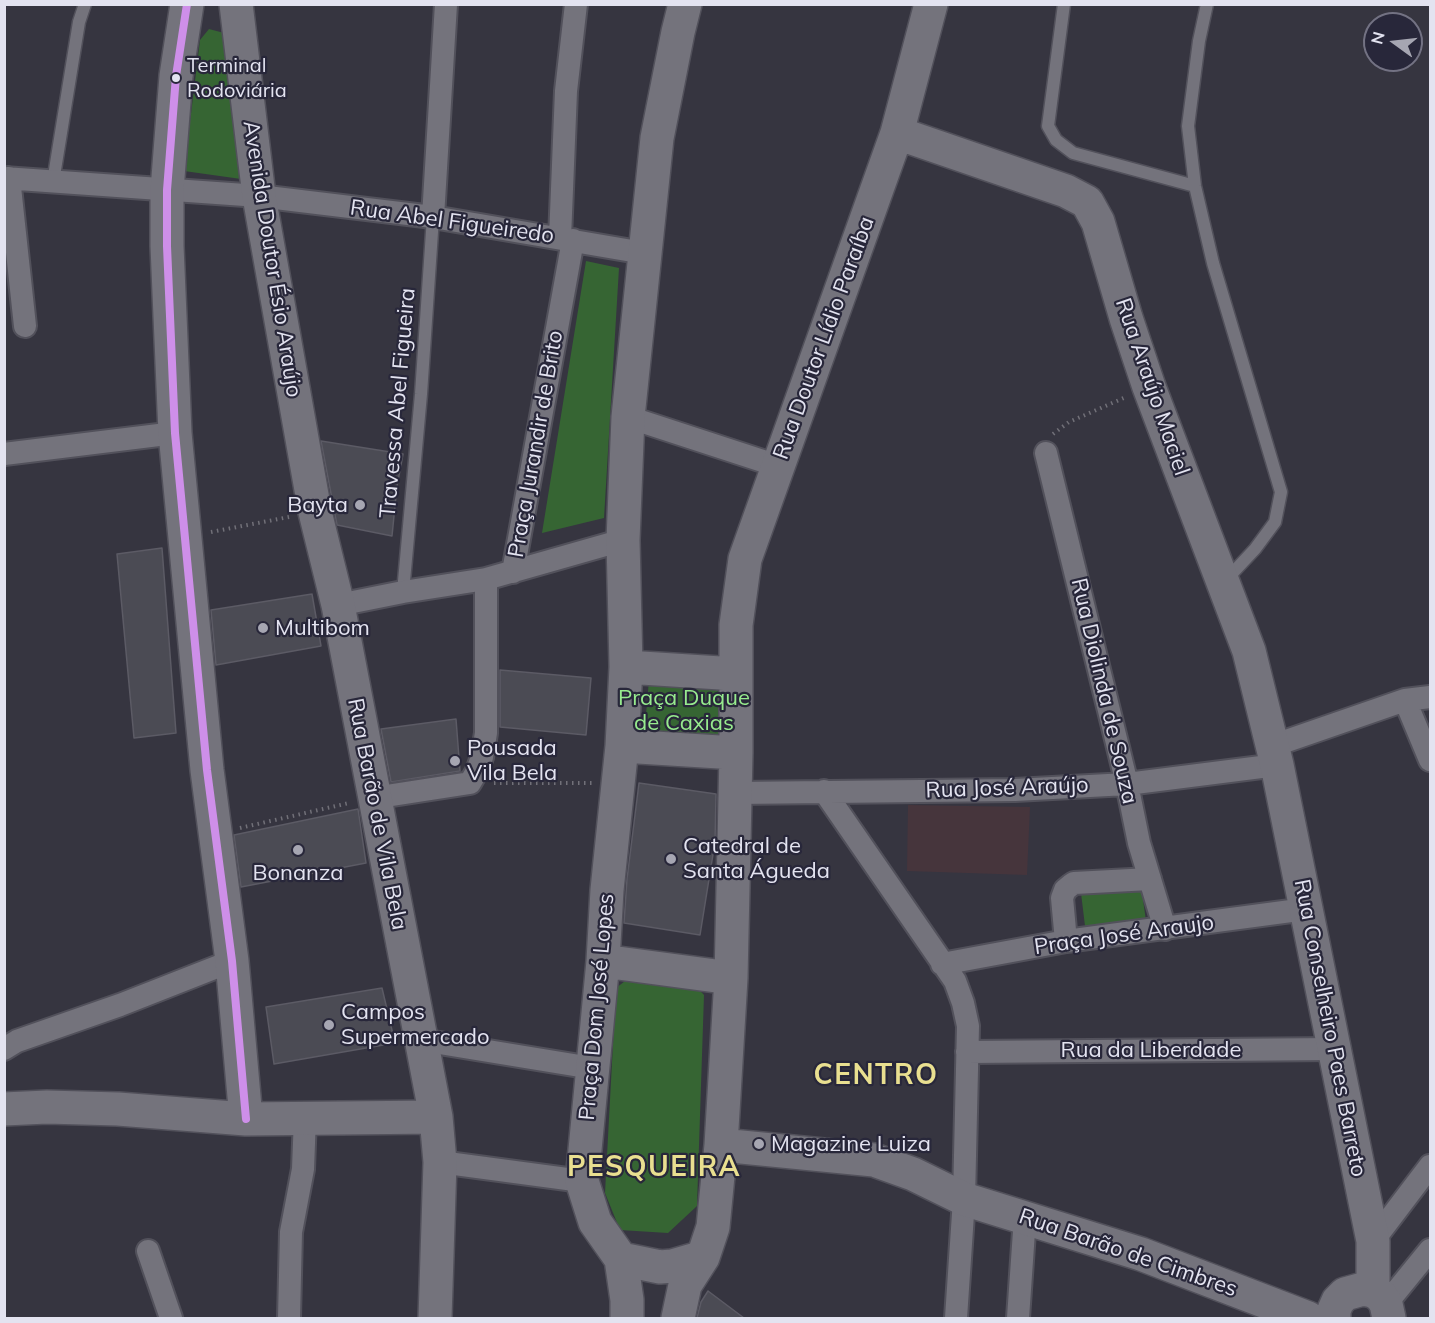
<!DOCTYPE html>
<html>
<head>
<meta charset="utf-8">
<style>
	body { margin:0 }
	#map { position:relative; width:1435px; height:1323px; overflow:hidden; background:#363540; font-family:Mulish,sans-serif }
	canvas { display:block }
	.frame { position:absolute; inset:0; border:6px solid #e3e3f0; pointer-events:none }
	.north { position:absolute; left:1363px; top:12px; width:60px; height:60px; box-sizing:border-box; background:#28273a; border:2px solid #737283; border-radius:50%; rotate:285deg; font-size:16px; font-weight:700; line-height:24px; text-align:center; color:#e3e3f0 }
	.north::after { content:''; display:block; margin:auto; width:21px; height:27px; background:#a6a6b2; clip-path:polygon(50% 0,100% 100%,50% 72%,0 100%) }
</style>
</head>
<body>
<div id="map">
<canvas width="1435" height="1323"></canvas>
<div class="frame"></div>
<div class="north">N</div>
</div>
<script>
const c = document.querySelector('canvas').getContext('2d');
c.lineJoin = 'round';
function fillPath(path, color) { c.fillStyle = color; c.fill(path, 'evenodd'); }
const toPath = rows => new Path2D(rows.map(r => 'M' + r).join(''));
function strokePath(path, color, width, dash) { c.strokeStyle = color; c.lineWidth = width; c.lineCap = dash ? 'butt' : 'round'; c.setLineDash(dash || []); c.stroke(path); }
function write(font, color, halo, rows, align = 'center') {
  c.font = font + ' Mulish,sans-serif'; c.lineWidth = 4.5; c.setLineDash([]); c.textBaseline = 'middle'; c.strokeStyle = halo; c.fillStyle = color; for (const [text, x, y, turn = 0] of rows) {
    c.save(); c.translate(x, y); c.rotate((+turn || 0) * Math.PI / 180); c.textAlign = isNaN(turn) ? turn : align; if (halo) c.strokeText(text, 0, 0); c.fillText(text, 0, 0); c.restore();
  }
}
fillPath(toPath([
	[908,805,1030,807,1027,875,907,871]
]), '#46353c');
fillPath(toPath([
	[209,29,224,33,241,179,184,171,200,40],
	[586,261,619,268,604,518,542,533],
	[649,680,722,685,724,741,644,737],
	[1141,885,1146,921,1085,926,1081,893],
	[629,978,691,981,704,995,697,1206,668,1233,620,1230,605,1193,616,988]
]), '#366533');
const building = toPath([
	[321,441,403,454,397,486,392,536,337,525,321,441],
	[162,548,176,733,134,738,117,554,162,548],
	[312,594,321,646,216,665,211,610,312,594],
	[500,670,591,678,586,735,500,727,500,670],
	[456,719,460,771,391,782,381,729,456,719],
	[639,783,716,794,715,842,700,935,624,923,627,879,639,783],
	[358,809,366,863,241,887,234,835,358,809],
	[382,988,395,1043,274,1064,266,1007,382,988],
	[708,1291,744,1318,697,1318,701,1302,708,1291]
]);
fillPath(building, '#4b4b54');
strokePath(building, '#5c5b65', 1.5);
const lane = toPath([
	[1064,4,1048,126,1056,140,1073,153,1195,186],
	[1207,4,1199,41,1188,126,1195,186,1213,263,1281,492,1275,522,1255,549,1226,580],
	[53,182,79,22,85,4],
	[403,592,421,394,433,217]
]);
const street = toPath([
	[4,178,259,196,433,217,644,253],
	[9,178,25,326],
	[433,217,446,4],
	[560,238,566,91,576,4],
	[628,417,778,466],
	[1046,453,1127,784,1139,843,1165,929],
	[4,454,175,433],
	[513,572,573,240],
	[338,605,403,592,486,579,623,540],
	[1405,700,1430,760],
	[1272,746,1405,700,1430,697],
	[824,791,955,981,963,1003,968,1026,964,1199,956,1318],
	[735,793,1015,790,1127,784,1277,765],
	[373,798,470,783,477,771,482,757,486,733,486,579],
	[1066,941,1062,898,1065,890,1071,885,1074,883,1150,879],
	[942,964,1066,941,1306,909],
	[421,1040,592,1068],
	[4,1049,17,1041,120,1005,232,961],
	[967,1052,1336,1049],
	[440,1162,582,1181],
	[1373,1241,1430,1166],
	[148,1251,171,1318],
	[1386,1304,1430,1250],
	[289,1318,291,1232,303,1169,305,1117],
	[1018,1318,1025,1217]
]);
const secondary = toPath([
	[187,4,176,76,167,190,167,246,175,433,207,770,232,961,246,1119],
	[236,4,259,196,315,512,338,605,436,1117,440,1162,435,1318],
	[897,133,1066,191,1087,202,1098,222,1126,318,1149,387,1249,651,1277,765,1373,1241,1373,1291],
	[626,667,736,674],
	[622,746,736,753],
	[603,961,731,978],
	[4,1109,47,1107,118,1109,246,1119,436,1117],
	[721,1145,874,1160,913,1174,964,1199,1141,1254,1308,1318],
	[621,1259,660,1267,672,1266,703,1257],
	[627,1318,627,1300,621,1259,595,1222,582,1181,603,961,607,890,622,746,626,667,623,540,628,417,657,138,678,32,685,4],
	[678,1318,685,1285,703,1257,713,1227,721,1145,731,978,736,753,736,625,745,559,897,133,931,4],
	[1334,1318,1334,1310,1338,1301,1345,1294,1363,1289,1373,1291,1381,1296,1386,1304,1389,1318]
]);
strokePath(lane, '#52515b', 15);
strokePath(street, '#52515b', 26);
strokePath(secondary, '#52515b', 36);
strokePath(toPath([
	[1053,434,1069,422,1126,397],
	[211,532,289,517],
	[494,783,592,783],
	[240,828,349,803]
]), '#717078', 4, [1.5, 4.5]);
strokePath(lane, '#74737c', 12);
strokePath(street, '#74737c', 22);
strokePath(secondary, '#74737c', 33);
strokePath(toPath([
	[187,4,176,76,167,190,167,246,175,433,207,770,232,961,246,1119]
]), '#ce8fe9', 8);
for (const [x, y, r, color] of [
	[176,78,5,"#e3e3f0"],
	[360,505,6,"#a6a6b2"],
	[263,628,6,"#a6a6b2"],
	[455,761,6,"#a6a6b2"],
	[298,850,6,"#a6a6b2"],
	[671,859,6,"#a6a6b2"],
	[329,1025,6,"#a6a6b2"],
	[759,1144,6,"#a6a6b2"]
]) { const dot = new Path2D(); dot.arc(x, y, r, 0, 2 * Math.PI); c.fillStyle = color; c.fill(dot); strokePath(dot, '#28273a', 2); }
write('20px', '#e3e3f0', '#28273a', [
	["Terminal",187,66],
	["Rodoviária",187,91]
], 'left');
write('22px', '#e3e3f0', '#28273a', [
	["Rua Abel Figueiredo",452,222,8],
	["Avenida Doutor Ésio Araújo",272,259,81],
	["Rua Doutor Lídio Paraíba",824,338,-70],
	["Rua Araújo Maciel",1152,387,71],
	["Travessa Abel Figueira",398,403,-85],
	["Praça Jurandir de Brito",536,444,-80],
	["Rua Diolinda de Souza",1104,691,77],
	["Rua José Araújo",1007,788,-2],
	["Rua Barão de Vila Bela",377,814,79],
	["Praça José Araujo",1124,935,-8],
	["Praça Dom José Lopes",597,1007,-85],
	["Rua Conselheiro Paes Barreto",1330,1028,79],
	["Rua da Liberdade",1151,1050],
	["Rua Barão de Cimbres",1128,1253,19]
]);
write('22px', '#e3e3f0', '#28273a', [
	["Bayta",348,505,"right"],
	["Multibom",275,628],
	["Pousada",467,748],
	["Vila Bela",467,773],
	["Catedral de",683,846],
	["Santa Águeda",683,871],
	["Bonanza",298,873,"center"],
	["Campos",341,1012],
	["Supermercado",341,1037],
	["Magazine Luiza",771,1144]
], 'left');
write('22px', '#97eb8e', '#28273a', [
	["Praça Duque",684,698],
	["de Caxias",684,723]
]);
c.letterSpacing = '1.5px';
write('bold 28px', '#e9df90', '#28273a', [
	["CENTRO",876,1076],
	["PESQUEIRA",654,1168]
]);
c.letterSpacing = '0px';
</script>
</body>
</html>
